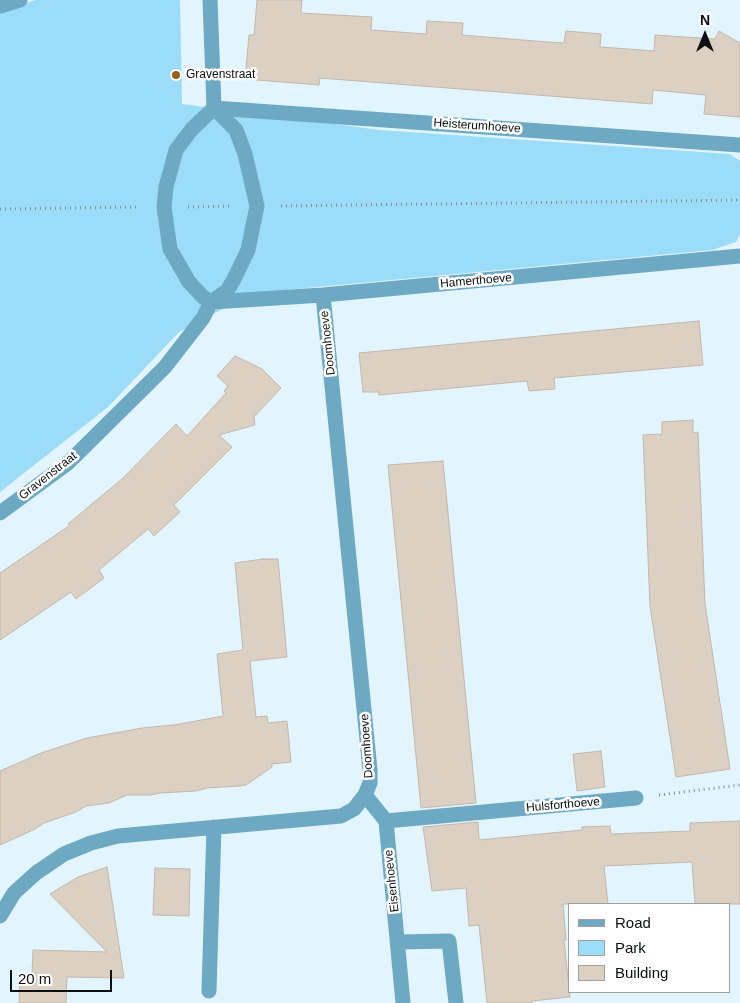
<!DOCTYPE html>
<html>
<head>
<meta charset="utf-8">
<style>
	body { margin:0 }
	#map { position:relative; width:740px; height:1003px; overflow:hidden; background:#e2f4fd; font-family:Helvetica,sans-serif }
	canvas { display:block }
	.legend { position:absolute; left:568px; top:903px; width:162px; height:90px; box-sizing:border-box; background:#fff; border:1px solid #9d9fa0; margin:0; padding:6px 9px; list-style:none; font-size:15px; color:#090f12 }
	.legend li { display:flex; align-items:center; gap:10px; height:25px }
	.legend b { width:25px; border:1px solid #9d9fa0 }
	.north { position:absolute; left:680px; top:10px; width:50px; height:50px; -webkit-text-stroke:4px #fff; paint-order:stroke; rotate:0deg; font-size:14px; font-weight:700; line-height:20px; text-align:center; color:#090f12 }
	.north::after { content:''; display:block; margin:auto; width:18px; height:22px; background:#090f12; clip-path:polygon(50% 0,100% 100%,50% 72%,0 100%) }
	.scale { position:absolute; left:10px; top:970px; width:102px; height:22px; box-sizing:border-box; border:2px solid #090f12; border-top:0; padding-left:6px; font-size:15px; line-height:18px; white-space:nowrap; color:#090f12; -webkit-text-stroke:4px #fff; paint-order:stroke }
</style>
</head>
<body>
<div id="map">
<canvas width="740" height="1003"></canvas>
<ul class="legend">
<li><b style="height:6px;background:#6da9c2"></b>Road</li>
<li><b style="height:14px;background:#9bdcf8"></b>Park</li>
<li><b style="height:14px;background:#dbd0c2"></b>Building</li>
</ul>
<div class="north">N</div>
<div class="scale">20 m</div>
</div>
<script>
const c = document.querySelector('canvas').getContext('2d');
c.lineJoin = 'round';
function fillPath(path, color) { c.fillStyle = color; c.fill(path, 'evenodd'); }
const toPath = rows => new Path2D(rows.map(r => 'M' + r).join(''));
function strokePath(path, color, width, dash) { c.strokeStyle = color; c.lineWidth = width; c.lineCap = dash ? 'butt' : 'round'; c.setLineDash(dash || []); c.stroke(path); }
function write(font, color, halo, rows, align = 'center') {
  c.font = font + ' Helvetica,sans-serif'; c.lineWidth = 5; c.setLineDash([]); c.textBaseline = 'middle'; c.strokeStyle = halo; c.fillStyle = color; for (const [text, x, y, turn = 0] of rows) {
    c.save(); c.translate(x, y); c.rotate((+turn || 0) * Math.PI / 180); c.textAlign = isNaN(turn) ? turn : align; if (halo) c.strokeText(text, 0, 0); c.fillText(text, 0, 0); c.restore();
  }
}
fillPath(toPath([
	[36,0,180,0,182,104,380,130,730,154,740,161,740,234,736,242,712,250,253,293,179,332,108,407,0,492,0,11]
]), '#9bdcf8');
const building = toPath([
	[257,0,302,0,301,13,372,17,371,30,426,34,427,21,463,23,462,35,535,41,564,43,566,31,601,34,600,47,628,49,654,51,655,35,715,39,719,31,740,43,740,117,704,114,706,95,653,90,652,104,320,78,319,85,245,79,249,35,254,35,257,0],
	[699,321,703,365,554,378,555,389,529,391,527,381,379,395,379,392,363,392,359,353,699,321],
	[235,356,262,369,281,388,254,417,255,425,219,435,232,447,174,505,180,512,154,536,148,529,99,570,104,578,76,599,71,592,0,640,0,573,69,526,68,524,123,478,176,424,187,436,226,393,224,391,228,386,217,376,235,356],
	[693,420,693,433,698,432,705,604,730,769,676,777,650,606,643,435,662,434,662,422,693,420],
	[443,461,476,803,421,808,388,465,443,461],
	[263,559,278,559,287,657,250,661,256,717,267,716,268,723,287,721,291,762,272,764,272,767,246,785,240,786,207,788,196,791,160,793,150,795,127,795,109,803,86,806,76,812,44,823,35,829,0,845,0,771,41,753,87,738,142,728,174,725,223,716,217,654,243,650,235,563,263,559],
	[601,751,605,787,577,791,573,754,601,751],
	[740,821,740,904,695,904,692,862,604,866,608,904,563,904,566,940,564,940,570,997,532,1001,532,1003,487,1003,479,925,469,926,466,888,432,891,423,827,478,822,479,840,582,830,582,827,610,826,611,834,690,831,690,823,740,821],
	[107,867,124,978,67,977,66,1003,19,1003,20,973,32,974,33,950,107,952,50,894,78,877,107,867],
	[155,868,190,869,189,916,153,915,155,868]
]);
fillPath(building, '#dbd0c2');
strokePath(building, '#c2b7aa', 1);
strokePath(toPath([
	[281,206,740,200],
	[188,207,232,206],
	[0,209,139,207],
	[659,795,740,785]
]), '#849197', 3, [1, 4]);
strokePath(toPath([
	[0,6,20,0],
	[214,108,740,145],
	[211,302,203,297,189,282,170,249,164,207,166,187,176,150,192,129,214,108],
	[212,302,323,295,740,256],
	[0,513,68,463,165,367,203,318,211,302,227,291,234,279,248,250,257,206,245,154,236,130,214,108,210,0],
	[365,795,386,821],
	[386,821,636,798],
	[386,821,403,1003],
	[0,916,14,893,36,873,64,854,91,843,118,836,341,816,354,809,365,795,370,783,370,770,323,295],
	[398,942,449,941,456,1003],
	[209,991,214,827]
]), '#6da9c2', 15);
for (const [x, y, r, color] of [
	[176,75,5,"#946313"]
]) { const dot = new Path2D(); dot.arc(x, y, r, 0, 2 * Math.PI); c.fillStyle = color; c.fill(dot); strokePath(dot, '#fff', 2); }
write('12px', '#090f12', '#fff', [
	["Gravenstraat",186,75]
], 'left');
write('12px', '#090f12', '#fff', [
	["Heisterumhoeve",477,126,4],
	["Hamerthoeve",476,281,-5],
	["Doomhoeve",328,343,-96],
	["Gravenstraat",48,476,-38],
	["Doomhoeve",367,746,-94],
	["Hulsforthoeve",563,805,-5],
	["Eisenhoeve",392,881,-96]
]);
</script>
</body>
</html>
